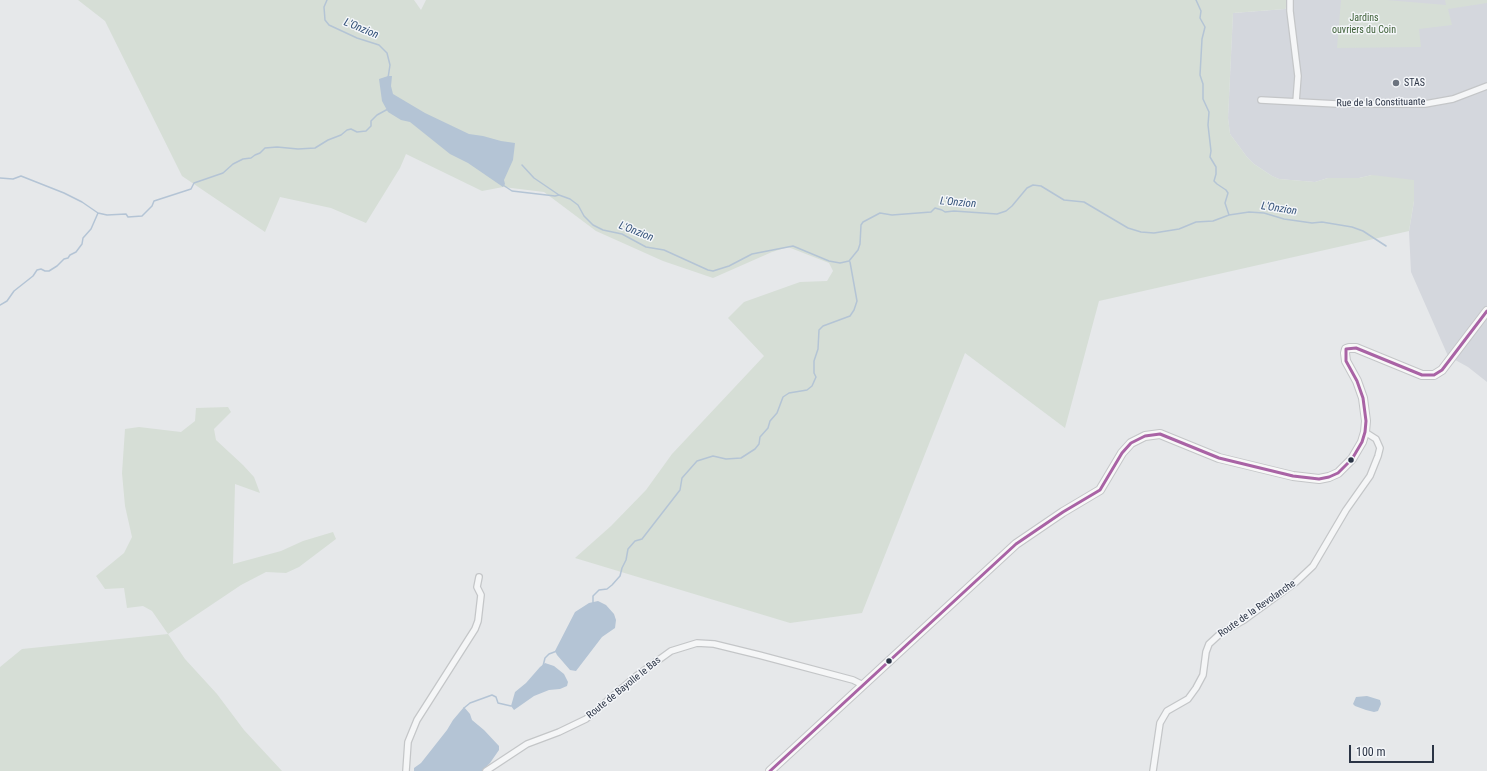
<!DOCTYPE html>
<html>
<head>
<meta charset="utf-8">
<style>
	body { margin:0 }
	#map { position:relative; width:1487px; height:771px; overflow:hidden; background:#e6e8ea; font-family:"Roboto Condensed",sans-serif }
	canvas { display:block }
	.scale { position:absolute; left:1349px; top:745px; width:85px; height:18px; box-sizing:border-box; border:2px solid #2b3445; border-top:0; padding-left:5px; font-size:12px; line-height:14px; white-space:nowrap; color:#2b3445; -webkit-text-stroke:3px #f4f6f9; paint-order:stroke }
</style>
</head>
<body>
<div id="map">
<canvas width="1487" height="771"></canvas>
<div class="scale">100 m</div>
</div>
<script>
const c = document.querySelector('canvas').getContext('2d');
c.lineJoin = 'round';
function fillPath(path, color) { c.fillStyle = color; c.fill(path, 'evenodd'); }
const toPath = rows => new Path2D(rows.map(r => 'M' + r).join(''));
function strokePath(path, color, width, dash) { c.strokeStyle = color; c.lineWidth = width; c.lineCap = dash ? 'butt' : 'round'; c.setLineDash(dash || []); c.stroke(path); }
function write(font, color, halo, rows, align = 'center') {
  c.font = font + ' "Roboto Condensed",sans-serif'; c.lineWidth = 3; c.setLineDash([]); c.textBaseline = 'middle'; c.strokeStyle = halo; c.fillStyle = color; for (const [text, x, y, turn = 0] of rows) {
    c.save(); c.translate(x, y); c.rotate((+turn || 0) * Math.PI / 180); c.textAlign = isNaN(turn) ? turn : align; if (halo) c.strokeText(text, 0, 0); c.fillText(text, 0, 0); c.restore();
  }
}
fillPath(toPath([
	[1290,0,1487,0,1487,382,1468,367,1448,356,1411,272,1409,231,1414,201,1372,175,1359,178,1328,178,1315,182,1279,179,1272,176,1254,164,1247,157,1230,134,1228,118,1233,13,1285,9]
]), '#d4d7dd');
fillPath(toPath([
	[78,0,414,0,421,10,426,0,1290,0,1285,9,1233,13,1228,118,1230,134,1247,157,1254,164,1272,176,1279,179,1315,182,1328,178,1359,178,1372,175,1414,180,1414,201,1409,231,1099,301,1065,428,965,353,862,613,790,623,575,558,611,526,646,490,672,454,764,356,728,318,744,302,800,282,827,281,833,271,829,263,788,247,772,252,713,278,663,261,596,231,544,192,503,187,482,191,406,154,400,168,366,223,331,208,280,197,265,232,182,176,105,21],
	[1341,0,1386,0,1446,5,1445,0,1487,0,1487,3,1448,9,1452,25,1419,29,1421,47,1337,48],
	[228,407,231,412,214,429,216,440,243,465,254,477,260,493,235,484,233,564,281,551,303,541,333,532,336,539,299,567,286,573,266,572,241,585,168,634,185,659,217,694,244,730,282,771,0,771,0,667,22,649,168,634,152,611,143,606,127,608,124,588,105,589,96,576,124,553,132,537,125,506,122,473,125,429,139,427,181,432,195,421,196,408]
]), '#d6ded6');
fillPath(toPath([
	[388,76,392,76,391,86,393,94,425,113,469,134,483,136,501,141,515,143,513,160,504,180,505,184,503,187,468,163,450,154,410,122,401,120,388,112,382,101,379,79],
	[598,601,606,605,614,614,616,620,615,628,602,637,576,671,570,670,557,655,555,651,557,647,575,612,589,603],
	[545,663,554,666,564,674,568,682,567,686,560,689,549,690,534,696,514,710,511,706,515,692,526,683,540,667],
	[1367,696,1380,700,1381,704,1378,711,1374,712,1366,710,1355,706,1353,704,1356,697],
	[464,707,470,714,472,720,484,730,499,746,499,750,490,763,482,771,414,771,414,768,421,763,447,730,453,720]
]), '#b4c4d5');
strokePath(toPath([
	[327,0,324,7,325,20,329,25,357,38,379,45,387,53,390,65,388,78],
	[1196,0,1201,11,1200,18,1205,27,1202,39,1200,75,1203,84,1203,99,1209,112,1208,125,1211,151,1210,157,1216,167,1216,174,1214,181,1217,184,1226,190,1228,193,1225,203,1229,215],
	[522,165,534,178,559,195,570,199,578,205,584,216,593,225,603,230,622,234,646,247,664,250,708,270,713,271,729,266,752,254,793,246,829,261,840,263,849,261,858,250,860,244,861,225,863,222,880,213,892,215,931,212,935,208,942,210,945,212,954,211,997,214,1006,211,1012,206,1027,188,1033,185,1041,186,1064,200,1084,202,1128,228,1141,232,1154,233,1179,229,1196,222,1213,221,1229,215,1249,212,1264,213,1284,219,1312,223,1322,222,1352,227,1363,231,1386,246],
	[0,178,13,179,21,176,64,193,82,202,98,213,107,215,126,214,128,217,142,216,152,206,154,201,191,189,194,183,223,173,233,164,243,159,251,158,255,155,260,153,265,148,277,147,298,149,315,148,328,140,341,135,347,130,351,129,357,132,366,131,371,126,371,121,377,115,388,109],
	[503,185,512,191,555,196,559,195],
	[0,305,7,301,14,291,33,276,37,270,41,269,45,271,49,271,57,266,64,259,68,258,70,255,76,252,82,244,83,238,91,229,98,213],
	[593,603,593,596,599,590,607,589,612,585,620,576,622,568,626,560,628,549,635,541,642,539,680,490,682,478,697,461,713,456,726,459,741,458,755,449,759,444,760,437,768,428,770,421,777,413,783,397,789,393,807,390,812,386,816,377,814,373,814,361,818,349,819,330,823,326,850,316,854,310,857,301,850,262],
	[543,666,545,658,549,654,557,651],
	[464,708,470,703,492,695,496,697,498,703,511,706]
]), '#b4c4d5', 1.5);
const street = toPath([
	[1290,0,1290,11,1298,76,1296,102],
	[1261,100,1337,104,1425,104,1453,99,1487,86],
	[406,771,408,742,417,720,475,629,478,621,481,595,477,587,479,577],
	[486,771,527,744,559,732,586,719,635,677,671,651,697,643,714,644,759,655,853,680,863,685],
	[1153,771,1160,723,1167,711,1188,699,1196,688,1203,675,1206,652,1209,644,1221,633,1244,620,1296,582,1313,566,1346,510,1370,476,1378,456,1380,448,1376,439,1365,432]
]);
const secondary = toPath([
	[770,771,1016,544,1063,512,1100,490,1122,453,1131,443,1145,436,1160,434,1219,458,1293,476,1319,479,1329,477,1338,473,1352,459,1362,442,1365,432,1366,421,1363,398,1357,381,1346,361,1345,353,1346,349,1349,348,1356,348,1422,375,1434,375,1442,370,1487,311]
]);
strokePath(street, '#c4c6c8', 8);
strokePath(secondary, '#c4c6c8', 10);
strokePath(street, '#f5f6f7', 5.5);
strokePath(secondary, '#f8f8f8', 8);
strokePath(toPath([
	[770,771,1016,544,1063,512,1100,490,1122,453,1131,443,1145,436,1160,434,1219,458,1293,476,1319,479,1329,477,1338,473,1352,459,1362,442,1365,432,1366,421,1363,398,1357,381,1346,361,1346,349,1356,348,1422,375,1434,375,1442,370,1487,311]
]), '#a963a5', 3);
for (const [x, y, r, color] of [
	[1396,83,4,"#6c737f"],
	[1351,460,3.5,"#2b3445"],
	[889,661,3.5,"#2b3445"]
]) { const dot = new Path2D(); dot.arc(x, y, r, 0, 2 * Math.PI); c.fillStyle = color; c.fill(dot); strokePath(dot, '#f4f6f9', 1.5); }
write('10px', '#3f6138', '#f4f6f9', [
	["Jardins",1364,18],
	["ouvriers du Coin",1364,30]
]);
write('10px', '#2b3445', '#f4f6f9', [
	["STAS",1404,83]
], 'left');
write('10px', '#2b3445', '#f4f6f9', [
	["Rue de la Constituante",1381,103,-1],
	["Route de la Revolanche",1257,609,-35],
	["Route de Bayolle le Bas",624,688,-39]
]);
write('italic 11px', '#34527a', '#f4f6f9', [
	["L'Onzion",361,29,22],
	["L'Onzion",958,203,5],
	["L'Onzion",1279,209,9],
	["L'Onzion",636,232,21]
]);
</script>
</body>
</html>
